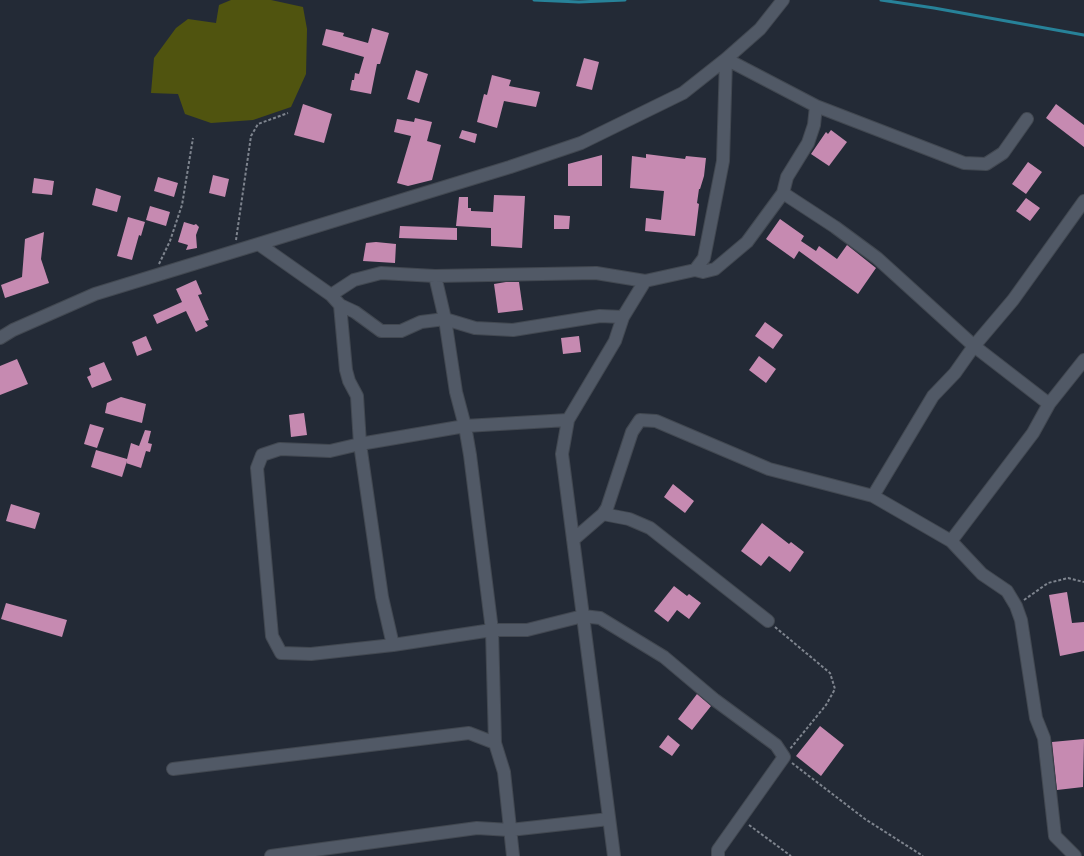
<!DOCTYPE html>
<html>
<head>
<meta charset="utf-8">
<style>
	body { margin:0 }
	canvas { display:block; background:#232a36 }
</style>
</head>
<body>
<canvas width="1084" height="856"></canvas>
<script>
const c = document.querySelector('canvas').getContext('2d');
c.lineJoin = 'round';
function fillPath(path, color) { c.fillStyle = color; c.fill(path, 'evenodd'); }
const toPath = rows => new Path2D(rows.map(r => 'M' + r).join(''));
function strokePath(path, color, width, dash) { c.strokeStyle = color; c.lineWidth = width; c.lineCap = dash ? 'butt' : 'round'; c.setLineDash(dash || []); c.stroke(path); }
fillPath(toPath([
	[231,0,271,0,303,7,307,29,306,74,291,107,253,120,211,123,185,114,178,94,151,93,154,58,176,28,188,19,216,23,219,5]
]), '#50540f');
strokePath(toPath([
	[534,0,579,2,625,0],
	[881,0,934,8,1084,35]
]), '#278299', 3);
fillPath(toPath([
	[372,28,389,33,380,64,377,64,371,94,350,90,352,80,354,80,355,73,359,74,364,57,322,45,326,29,344,33,343,36,368,43],
	[584,58,599,62,592,90,576,86],
	[416,70,428,74,419,103,407,99],
	[492,75,511,80,509,86,540,92,536,107,504,101,497,128,477,122,484,94,487,95],
	[303,104,332,114,324,143,294,135],
	[1056,104,1084,125,1084,147,1046,118],
	[415,118,432,122,427,141,441,145,432,180,408,186,397,183,411,136,394,132,397,119,414,122],
	[462,130,477,134,475,143,459,138],
	[831,130,847,142,829,166,811,154,826,132,828,134],
	[646,154,685,159,686,156,706,158,704,176,700,189,699,189,697,203,699,204,695,236,645,231,646,218,661,220,664,191,630,188,632,156,646,158],
	[602,155,602,186,568,186,568,164],
	[1028,162,1042,172,1026,194,1012,184],
	[213,175,229,179,225,197,209,193],
	[158,177,178,183,174,197,154,191],
	[34,178,54,181,52,195,32,193],
	[96,188,121,196,117,212,92,205],
	[494,195,525,196,522,248,491,246,491,228,456,226,459,197,468,197,468,208,471,208,471,211,493,212],
	[1026,198,1040,208,1030,221,1016,211],
	[150,206,170,212,166,226,146,220],
	[554,215,570,216,569,229,554,229],
	[128,217,145,222,141,236,139,235,132,260,117,256],
	[780,219,804,236,801,241,816,251,819,246,837,259,847,245,876,268,858,294,799,251,794,259,766,239],
	[184,222,194,225,196,224,199,227,196,235,197,248,186,250,188,245,178,242],
	[400,226,457,228,457,240,399,238],
	[44,232,41,259,49,283,5,298,1,285,22,277,25,239],
	[376,242,396,244,395,263,363,261,366,243],
	[196,280,202,294,198,295,209,320,205,321,208,326,196,332,186,311,157,324,153,315,182,302,176,289],
	[506,282,519,282,523,310,498,313,494,284],
	[765,322,783,335,773,349,755,336],
	[146,336,152,350,137,356,132,342],
	[579,336,581,352,563,354,561,338],
	[759,356,776,369,766,383,749,370],
	[17,359,28,384,0,395,0,366],
	[104,362,112,380,92,388,87,377,91,375,89,368],
	[121,397,146,404,142,423,105,413,107,403],
	[304,413,307,435,291,437,289,415],
	[90,424,104,428,97,448,84,444],
	[145,430,151,431,148,443,152,444,150,452,146,451,141,468,126,463,127,461,122,477,91,467,96,450,127,459,131,443,139,446],
	[673,484,694,501,685,513,664,497],
	[11,504,40,513,35,529,6,521],
	[762,523,789,544,791,542,804,552,790,572,769,556,761,566,741,551],
	[674,586,687,596,689,594,701,603,689,619,677,610,668,622,654,611],
	[1067,592,1072,623,1084,622,1084,651,1060,656,1049,595],
	[6,603,67,620,62,637,1,619],
	[697,694,711,706,692,730,678,719],
	[820,726,844,745,821,776,796,756],
	[668,735,680,745,672,756,659,747],
	[1084,739,1083,787,1057,790,1052,742]
]), '#c68ab1');
const minor = toPath([
	[783,193,835,227,877,258,974,346,1049,404],
	[260,245,331,295,340,305,346,370,349,381,357,396,360,444,465,426,568,420],
	[695,270,703,272,715,269,747,242,783,193,787,177,808,143,814,125,816,106],
	[435,276,445,319,456,392,465,426,470,455,492,630,495,743],
	[331,295,354,280,381,273,435,276,596,273,645,281],
	[340,305,355,312,381,331,401,331,421,322,445,319,475,328,513,330,600,316,623,317],
	[0,338,13,330,95,294,510,167,581,143,683,93,726,59,760,29,783,0],
	[873,496,933,396,955,373,974,346,1013,300,1084,201],
	[603,514,629,519,650,528,768,621],
	[573,540,603,514,607,508,632,432,640,420,656,421,769,469,873,496,951,541,982,574,1007,591,1016,606,1021,620,1036,718,1044,738,1055,836,1075,856],
	[951,541,1033,433,1049,404,1084,360],
	[393,645,382,597,360,444,330,451,280,449,262,455,257,468,272,636,281,653,311,654,393,645,492,630,527,630,583,616,600,618,664,657,715,700,776,745,784,757,718,850,718,856],
	[173,769,469,733,495,743,504,772,513,856],
	[271,856,477,828,510,830,609,819],
	[614,856,562,454,568,420,615,341,623,317,645,281,695,270,704,258,723,161,726,59,816,106,964,163,986,164,1003,153,1027,119]
]);
strokePath(minor, '#424851', 14);
strokePath(toPath([
	[236,240,251,136,258,124,288,113],
	[159,264,170,241,182,205,193,138],
	[1024,600,1048,583,1068,578,1084,582],
	[775,627,830,673,835,689,826,705,790,749],
	[792,763,865,819,923,856],
	[749,825,791,856]
]), '#7e848e', 2, [3, 2]);
strokePath(minor, '#515966', 12);
</script>
</body>
</html>
